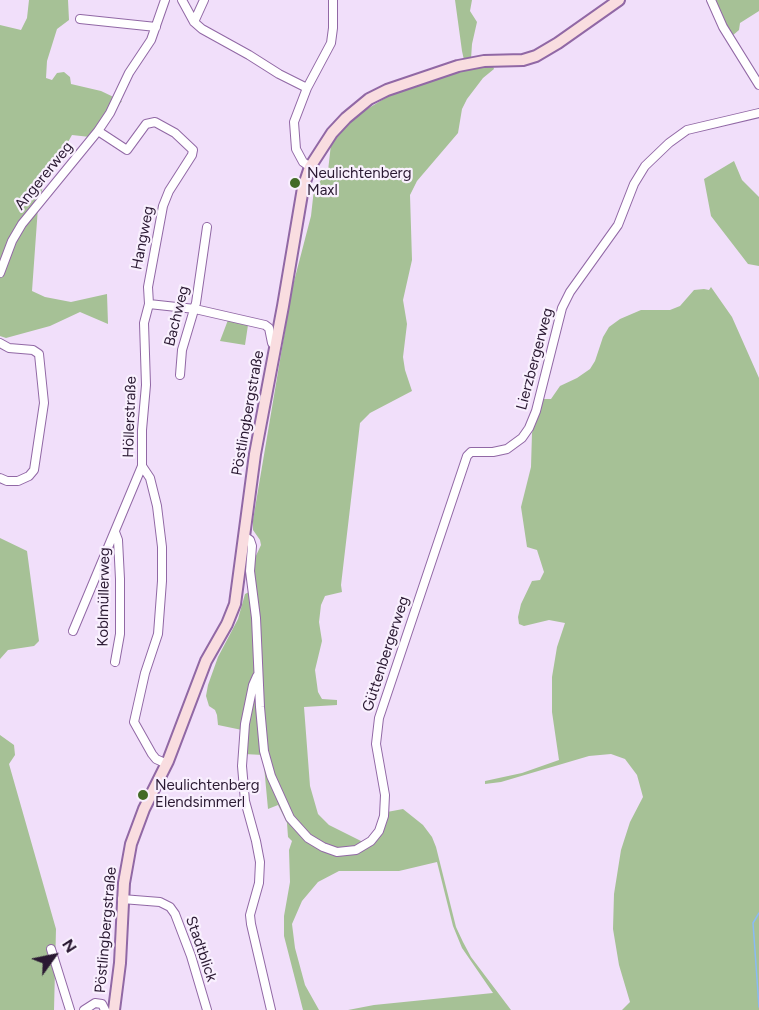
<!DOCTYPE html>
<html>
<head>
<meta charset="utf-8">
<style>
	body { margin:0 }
	#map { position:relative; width:759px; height:1010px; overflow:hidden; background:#f1dffa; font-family:Figtree,sans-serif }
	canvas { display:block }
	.north { position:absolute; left:24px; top:926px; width:60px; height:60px; -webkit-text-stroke:4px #f9f0fe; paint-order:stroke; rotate:57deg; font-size:16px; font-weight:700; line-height:24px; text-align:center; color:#2a1932 }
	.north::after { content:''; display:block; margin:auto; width:21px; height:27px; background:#2a1932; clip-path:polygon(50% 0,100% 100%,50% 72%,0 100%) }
</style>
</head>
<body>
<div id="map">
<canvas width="759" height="1010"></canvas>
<div class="north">N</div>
</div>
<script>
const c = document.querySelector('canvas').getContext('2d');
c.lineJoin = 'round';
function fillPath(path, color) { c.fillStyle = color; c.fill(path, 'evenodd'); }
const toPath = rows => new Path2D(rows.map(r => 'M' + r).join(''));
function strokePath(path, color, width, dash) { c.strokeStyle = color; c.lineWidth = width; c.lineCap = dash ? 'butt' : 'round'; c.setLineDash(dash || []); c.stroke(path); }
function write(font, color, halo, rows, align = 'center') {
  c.font = font + ' Figtree,sans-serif'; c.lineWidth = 4.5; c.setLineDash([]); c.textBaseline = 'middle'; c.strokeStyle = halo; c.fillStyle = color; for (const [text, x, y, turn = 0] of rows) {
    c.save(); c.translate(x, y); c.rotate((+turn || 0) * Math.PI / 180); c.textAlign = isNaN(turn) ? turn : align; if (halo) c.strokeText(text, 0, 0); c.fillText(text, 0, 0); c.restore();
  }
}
fillPath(toPath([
	[29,0,68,0,69,20,57,29,47,61,46,78,52,80,57,73,64,72,70,77,71,84,101,91,122,101,98,131,90,137,72,135,43,186,38,207,32,291,45,297,71,302,107,294,108,324,80,312,50,326,6,338,0,336,0,25,21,30,27,18],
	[455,0,472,0,470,11,477,22,472,44,471,59,464,60,462,51],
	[715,0,759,0,759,11,740,23,739,30,732,36],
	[493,66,494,69,483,78,467,99,462,109,458,133,417,181,410,195,412,260,403,300,407,324,403,357,405,370,412,391,370,413,360,423,341,585,342,592,325,596,321,605,319,622,322,641,315,670,318,692,322,699,337,700,337,705,304,707,310,786,318,814,329,825,371,846,381,830,387,812,403,809,423,825,432,837,436,847,456,927,463,942,471,957,511,1010,348,1010,374,1005,493,993,462,948,453,926,437,862,399,871,339,871,318,882,302,901,292,924,295,948,305,985,319,1010,303,1010,284,936,284,916,290,882,289,850,292,841,288,837,287,823,278,805,268,809,263,755,244,754,242,730,218,725,217,715,215,710,209,706,206,696,208,685,218,657,238,619,245,594,251,591,254,560,261,545,260,540,253,530,253,520,292,289,311,216,314,189,328,171,331,144,354,117,392,94,460,69],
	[734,161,742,180,759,197,759,266,748,264,711,216,704,179],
	[711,287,732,317,759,378,759,1010,622,1010,630,1002,619,965,613,929,614,894,621,850,630,822,643,797,637,775,625,759,611,754,589,756,501,782,485,784,485,781,522,773,559,760,552,712,552,677,557,647,565,623,549,620,524,626,519,624,518,617,521,604,532,581,540,580,544,572,537,550,527,547,521,507,531,467,532,433,542,399,551,399,560,386,577,378,590,369,595,361,603,337,609,327,620,319,641,310,670,310,680,306,694,290,704,289,709,290],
	[228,320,248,325,245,345,220,341],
	[0,538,27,551,39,641,34,646,8,650,0,659],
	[0,735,14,745,15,755,9,764,56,929,54,1010,0,1010]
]), '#a6c196');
strokePath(toPath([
	[759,913,753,923,759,1007]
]), '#8abaf5', 1.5);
const minor = toPath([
	[182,0,194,22,202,29,249,55,279,74,307,88],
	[711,0,723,27,759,85],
	[80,19,156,27],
	[194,22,204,0],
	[98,131,127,150,146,124,155,122,175,133,193,150,192,155,169,191,163,206,148,287,149,304,144,323,146,385,142,430,142,466,150,478,157,506,162,547,162,581,158,634,145,673,134,722,152,754,156,759,167,764],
	[310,167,303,162,296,149,294,122,307,88,331,43,333,28,333,0],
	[0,273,12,241,22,224,98,131,110,113,129,73,151,40,165,0],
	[149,304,195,309,265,325,269,328,272,343,276,346],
	[0,343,9,348,33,350,39,354,44,403,34,470,29,476,18,481,7,481,0,478],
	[180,375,182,350,196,303,207,227],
	[115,532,118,540,120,579,120,634,115,662],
	[244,536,250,540,252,546,250,571,256,618,260,707,264,751,271,776,290,818,308,838,323,847,337,852,356,850,371,841,379,831,384,816,385,795,376,744,379,718,467,456,471,452,493,452,507,449,522,438,529,428,536,411,562,308,570,292,618,225,634,184,645,166,669,143,687,130,759,113],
	[73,631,142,466],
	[257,676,253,685,245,724,242,766,245,801,256,841,260,862,259,883,250,915,251,924,271,1010],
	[122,899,160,902,170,907,175,914,191,956,207,1010],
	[51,949,70,1010],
	[84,1010,95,1003,102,1004,105,1010]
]);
const secondary = toPath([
	[114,1010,120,963,124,883,131,844,144,809,168,761,206,661,227,624,235,604,255,454,283,306,303,188,310,167,332,133,346,118,369,99,387,90,458,66,484,61,523,60,536,56,558,43,619,0]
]);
strokePath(minor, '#9168a5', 10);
strokePath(secondary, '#9168a5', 14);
strokePath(minor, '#fff', 8);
strokePath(secondary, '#f9dde0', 10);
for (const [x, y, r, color] of [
	[295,183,6,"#436b27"],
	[143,795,6,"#436b27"]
]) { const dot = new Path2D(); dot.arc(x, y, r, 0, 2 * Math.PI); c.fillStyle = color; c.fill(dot); strokePath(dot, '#f9f0fe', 2); }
write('15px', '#2a1932', '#f9f0fe', [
	["Neulichtenberg",307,174],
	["Maxl",307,191],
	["Neulichtenberg",155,786],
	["Elendsimmerl",155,803]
], 'left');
write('15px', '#2a1932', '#f9f0fe', [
	["Angererweg",44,176,-51],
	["Hangweg",143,238,-79],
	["Bachweg",177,316,-76],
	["Lierzbergerweg",535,359,-75],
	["Pöstlingbergstraße",248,413,-80],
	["Höllerstraße",130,417,-88],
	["Koblmüllerweg",104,597,-89],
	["Güttenbergerweg",386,654,-72],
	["Pöstlingbergstraße",106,930,-85],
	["Stadtblick",201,949,71]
]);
</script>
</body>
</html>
